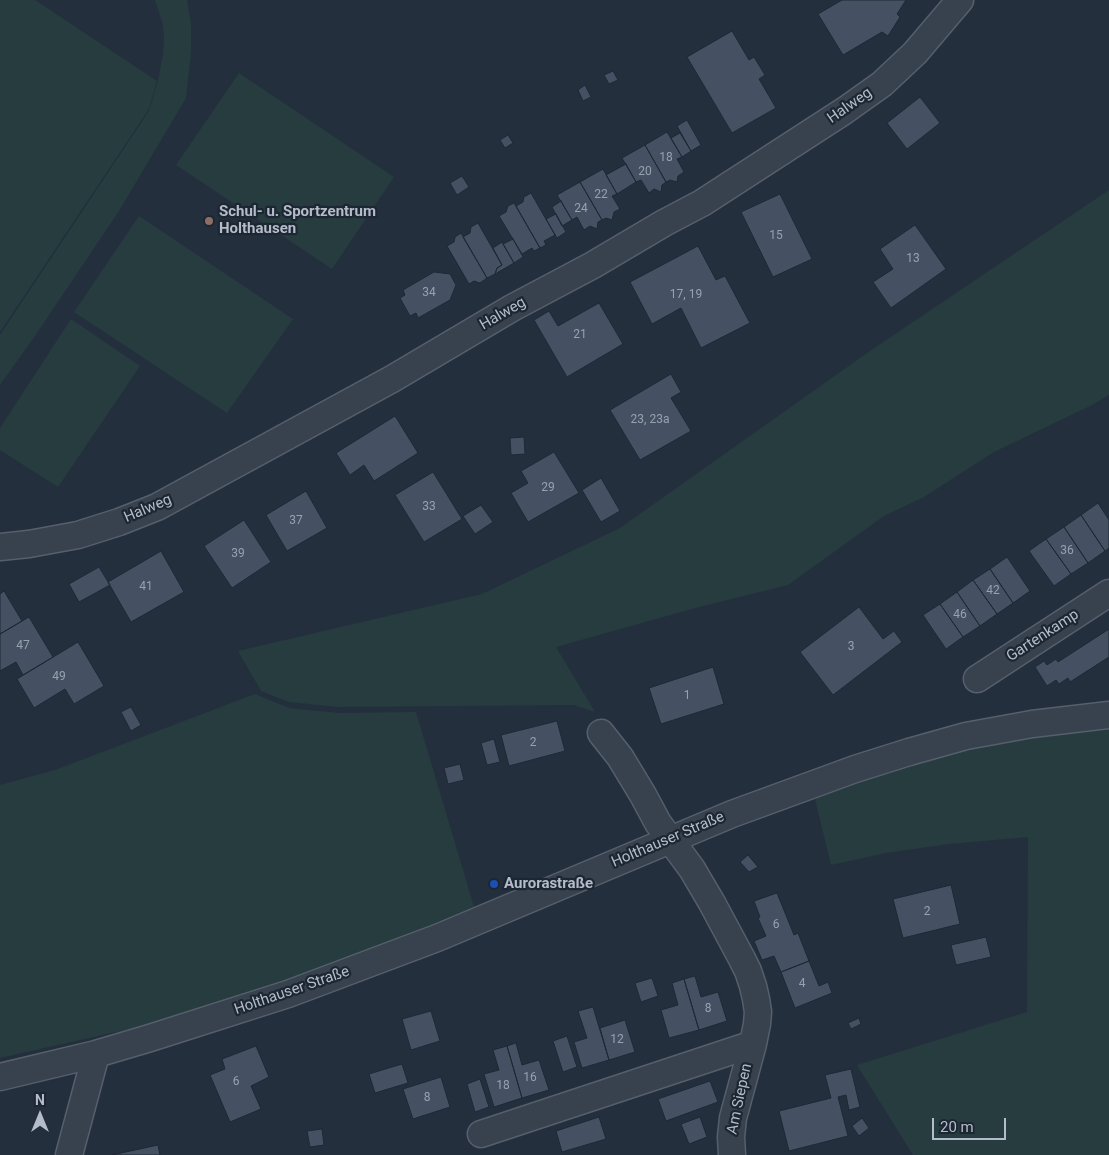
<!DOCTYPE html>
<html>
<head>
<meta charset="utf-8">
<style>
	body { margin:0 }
	#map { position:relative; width:1109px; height:1155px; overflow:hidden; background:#242f3e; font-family:Roboto,sans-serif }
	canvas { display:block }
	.north { position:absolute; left:15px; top:1090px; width:50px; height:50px; -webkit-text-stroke:4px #1d2633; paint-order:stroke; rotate:0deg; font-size:14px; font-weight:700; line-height:20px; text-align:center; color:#b4bcc9 }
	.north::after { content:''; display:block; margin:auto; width:18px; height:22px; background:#b4bcc9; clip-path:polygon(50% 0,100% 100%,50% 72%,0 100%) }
	.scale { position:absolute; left:932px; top:1118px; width:74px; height:22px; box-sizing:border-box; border:2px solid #b4bcc9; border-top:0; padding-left:6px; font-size:15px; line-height:18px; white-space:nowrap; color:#b4bcc9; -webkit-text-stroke:4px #1d2633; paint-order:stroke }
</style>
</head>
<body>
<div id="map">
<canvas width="1109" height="1155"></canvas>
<div class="north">N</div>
<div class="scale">20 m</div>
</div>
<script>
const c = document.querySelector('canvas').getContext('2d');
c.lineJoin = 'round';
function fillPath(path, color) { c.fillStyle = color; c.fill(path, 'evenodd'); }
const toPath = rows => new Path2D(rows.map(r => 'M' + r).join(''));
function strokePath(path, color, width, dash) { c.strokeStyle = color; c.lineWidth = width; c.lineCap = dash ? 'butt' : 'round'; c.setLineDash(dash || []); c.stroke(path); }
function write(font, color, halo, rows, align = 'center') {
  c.font = font + ' Roboto,sans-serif'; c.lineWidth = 4.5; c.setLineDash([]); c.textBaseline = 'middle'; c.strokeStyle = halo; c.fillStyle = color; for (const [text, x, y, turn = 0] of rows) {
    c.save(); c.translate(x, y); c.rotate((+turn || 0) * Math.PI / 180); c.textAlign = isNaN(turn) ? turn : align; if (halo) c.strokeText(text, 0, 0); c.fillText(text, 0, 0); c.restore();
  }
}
fillPath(toPath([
	[0,0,35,0,157,81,149,109,0,332],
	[155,0,187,0,191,24,191,52,186,98,119,211,35,336,0,385,0,335,149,111,158,81,163,54,164,39,163,25],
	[239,73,394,177,332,269,176,165],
	[1109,190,1109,395,1092,405,994,452,924,497,884,516,788,585,699,607,556,647,595,712,574,705,338,707,289,702,261,691,238,651,482,594,620,528,867,353],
	[139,216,293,319,227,413,74,312],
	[71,319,140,366,58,487,0,450,0,428],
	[255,694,289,708,338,713,416,712,474,907,335,964,201,1013,0,1058,0,785,55,770],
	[1109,726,1109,1155,913,1155,857,1065,1027,1012,1028,837,949,844,886,853,831,865,813,791,969,743]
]), '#263c3f');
const building = toPath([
	[842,0,906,0,897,14,900,17,888,36,882,32,843,55,818,14,842,0],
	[732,31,749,60,754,57,765,75,759,79,776,108,732,133,687,57,732,31],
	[613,71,618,80,609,84,604,75,613,71],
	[585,85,591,97,583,101,578,90,585,85],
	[920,97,940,123,907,149,887,123,920,97],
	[687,120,701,145,691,151,677,126,687,120],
	[667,132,682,157,677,159,684,172,678,176,677,182,670,180,666,182,645,145,667,132],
	[680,133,691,151,682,157,671,138,680,133],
	[508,135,513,143,505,148,500,140,508,135],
	[645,145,666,182,662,185,661,192,654,189,649,193,641,180,636,182,622,158,645,145],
	[626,164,636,182,617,194,606,175,626,164],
	[603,169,617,194,612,196,620,209,614,212,612,220,606,218,602,220,580,182,603,169],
	[462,176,469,187,457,195,450,183,462,176],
	[580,182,602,220,598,222,597,229,590,226,584,230,577,217,572,220,557,195,580,182],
	[531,193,555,235,544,241,546,245,540,248,516,206,523,202,524,197,531,193],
	[780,194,812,259,773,277,741,212,780,194],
	[561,201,572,220,562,226,552,207,561,201],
	[514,203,540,248,534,251,532,248,522,254,499,216,506,212,508,206,514,203],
	[556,214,566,232,557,238,546,219,556,214],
	[478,223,502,265,497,268,495,274,487,278,463,237,470,233,471,227,478,223],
	[915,225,946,269,891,308,873,282,893,269,880,249,915,225],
	[461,233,487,278,480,283,474,281,469,284,447,246,454,242,455,237,461,233],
	[513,239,523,257,514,263,503,244,513,239],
	[502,242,514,263,495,274,497,268,502,265,493,248,502,242],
	[698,246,716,280,725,276,750,323,701,348,681,308,652,324,630,282,698,246],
	[434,272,450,274,456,285,450,300,418,318,416,313,410,316,400,298,405,295,403,290,434,272],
	[599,303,623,344,567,377,534,320,549,311,558,326,599,303],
	[671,374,681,392,671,398,691,431,640,460,610,410,671,374],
	[395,416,418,453,374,481,364,465,350,475,336,453,395,416],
	[524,437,525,454,511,455,510,438,524,437],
	[554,452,579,493,528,522,511,493,528,483,521,471,554,452],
	[433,472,462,519,424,542,395,495,433,472],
	[601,478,620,511,601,522,582,490,601,478],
	[306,491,327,528,287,551,266,515,306,491],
	[1098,503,1109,520,1109,548,1105,551,1081,515,1098,503],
	[481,505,493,522,475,534,463,516,481,505],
	[1081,515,1105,551,1088,563,1064,527,1081,515],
	[244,520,271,562,232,588,204,546,244,520],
	[1064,527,1088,563,1071,574,1046,539,1064,527],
	[1046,539,1071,574,1054,586,1029,551,1046,539],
	[161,551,184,592,131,622,108,582,161,551],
	[1007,557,1030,591,1013,603,990,569,1007,557],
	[99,567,110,585,79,602,69,584,99,567],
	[990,569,1013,603,997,614,973,580,990,569],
	[973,580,997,614,980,626,957,592,973,580],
	[4,591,22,621,0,634,0,594,4,591],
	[957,592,980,626,963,637,940,604,957,592],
	[940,604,963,637,946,649,923,615,940,604],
	[859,607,883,639,894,631,902,642,833,695,800,652,859,607],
	[29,617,53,657,23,675,16,662,0,671,0,634,29,617],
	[1109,629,1109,657,1070,682,1068,678,1059,684,1056,680,1047,686,1035,667,1044,661,1047,665,1056,659,1058,662,1109,629],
	[78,642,104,686,74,704,65,689,34,708,17,679,78,642],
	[713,667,724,704,661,724,649,688,713,667],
	[131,707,141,725,131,731,121,712,131,707],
	[557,721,565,751,509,766,501,735,557,721],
	[494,739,500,762,487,765,481,743,494,739],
	[460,764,464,780,448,784,444,768,460,764],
	[748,855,758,867,749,872,740,862,748,855],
	[951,885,960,924,903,938,893,899,951,885],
	[777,893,794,935,798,933,809,961,781,972,774,956,762,960,754,941,766,936,758,918,760,917,754,901,777,893],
	[986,937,991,957,956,965,951,945,986,937],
	[809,961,819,986,828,982,832,993,795,1008,781,972,809,961],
	[695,976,701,997,718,992,727,1021,699,1030,684,979,695,976],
	[652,978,658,996,641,1002,635,983,652,978],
	[684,979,699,1030,669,1038,661,1010,678,1005,672,983,684,979],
	[593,1007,609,1060,582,1068,574,1042,587,1038,578,1011,593,1007],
	[431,1011,440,1041,411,1050,402,1019,431,1011],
	[859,1018,861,1024,851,1029,848,1023,859,1018],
	[625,1020,635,1052,609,1060,600,1028,625,1020],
	[567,1036,577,1067,563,1072,553,1041,567,1036],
	[516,1043,522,1065,539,1060,549,1090,522,1098,507,1046,516,1043],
	[256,1046,269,1077,251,1086,261,1109,230,1122,210,1075,225,1069,222,1059,256,1046],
	[507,1046,522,1098,494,1107,484,1074,499,1070,493,1050,507,1046],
	[402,1064,408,1083,375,1093,369,1074,402,1064],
	[851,1069,860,1107,849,1110,846,1095,838,1097,848,1136,789,1151,779,1111,831,1098,825,1075,851,1069],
	[441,1077,450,1107,413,1119,403,1089,441,1077],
	[480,1079,489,1107,475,1112,467,1084,480,1079],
	[710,1081,718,1102,666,1121,658,1099,710,1081],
	[599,1117,606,1139,562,1152,556,1131,599,1117],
	[700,1117,707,1137,689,1144,681,1124,700,1117],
	[862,1118,869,1128,859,1136,852,1126,862,1118],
	[322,1129,324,1145,310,1147,307,1131,322,1129],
	[158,1145,160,1155,112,1155,158,1145]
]);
fillPath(building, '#455162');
strokePath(building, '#1f2835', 1);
const minor = toPath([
	[0,547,29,544,78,535,119,522,157,507,392,379,512,308,593,265,664,223,702,203,844,111,882,84,915,53,960,0],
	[977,679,1109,593],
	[601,733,620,757,643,795,658,823,692,869,712,903,742,959,748,971,753,986,756,999,758,1012,757,1024,753,1044,733,1118,731,1137,732,1155],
	[0,1077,96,1054,150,1038,288,994,437,938,732,814,855,769,909,752,966,736,1032,724,1109,715],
	[481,1134,753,1044],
	[69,1155,96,1054]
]);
strokePath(minor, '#565f6c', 29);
strokePath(minor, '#38414e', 26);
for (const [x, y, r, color] of [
	[209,221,5,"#8d6e63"],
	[494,884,5,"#1a4fb4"]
]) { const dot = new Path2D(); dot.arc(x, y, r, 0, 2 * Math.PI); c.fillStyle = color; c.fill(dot); strokePath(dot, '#1d2633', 2); }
write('12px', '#98a1af', null, [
	["18",666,158],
	["20",645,172],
	["22",601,195],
	["24",581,209],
	["15",776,236],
	["13",913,259],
	["34",429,293],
	["17, 19",686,295],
	["21",580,335],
	["23, 23a",650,420],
	["29",548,488],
	["33",429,507],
	["37",296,521],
	["36",1067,551],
	["39",238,554],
	["41",146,587],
	["42",993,591],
	["46",960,615],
	["47",23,646],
	["3",851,647],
	["49",59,677],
	["1",687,696],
	["2",533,743],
	["2",927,912],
	["6",776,925],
	["4",802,984],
	["8",708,1009],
	["12",617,1040],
	["16",530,1078],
	["6",236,1082],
	["18",503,1086],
	["8",427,1098]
]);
write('15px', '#b4bcc9', '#1d2633', [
	["Halweg",850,106,-35],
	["Halweg",503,314,-30],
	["Halweg",148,509,-23],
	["Gartenkamp",1043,636,-33],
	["Holthauser Straße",668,840,-23],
	["Holthauser Straße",292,991,-19],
	["Am Siepen",740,1099,-78]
]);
write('bold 15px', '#b4bcc9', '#1d2633', [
	["Schul- u. Sportzentrum",219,212],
	["Holthausen",219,229],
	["Aurorastraße",504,884]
], 'left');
</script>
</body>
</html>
